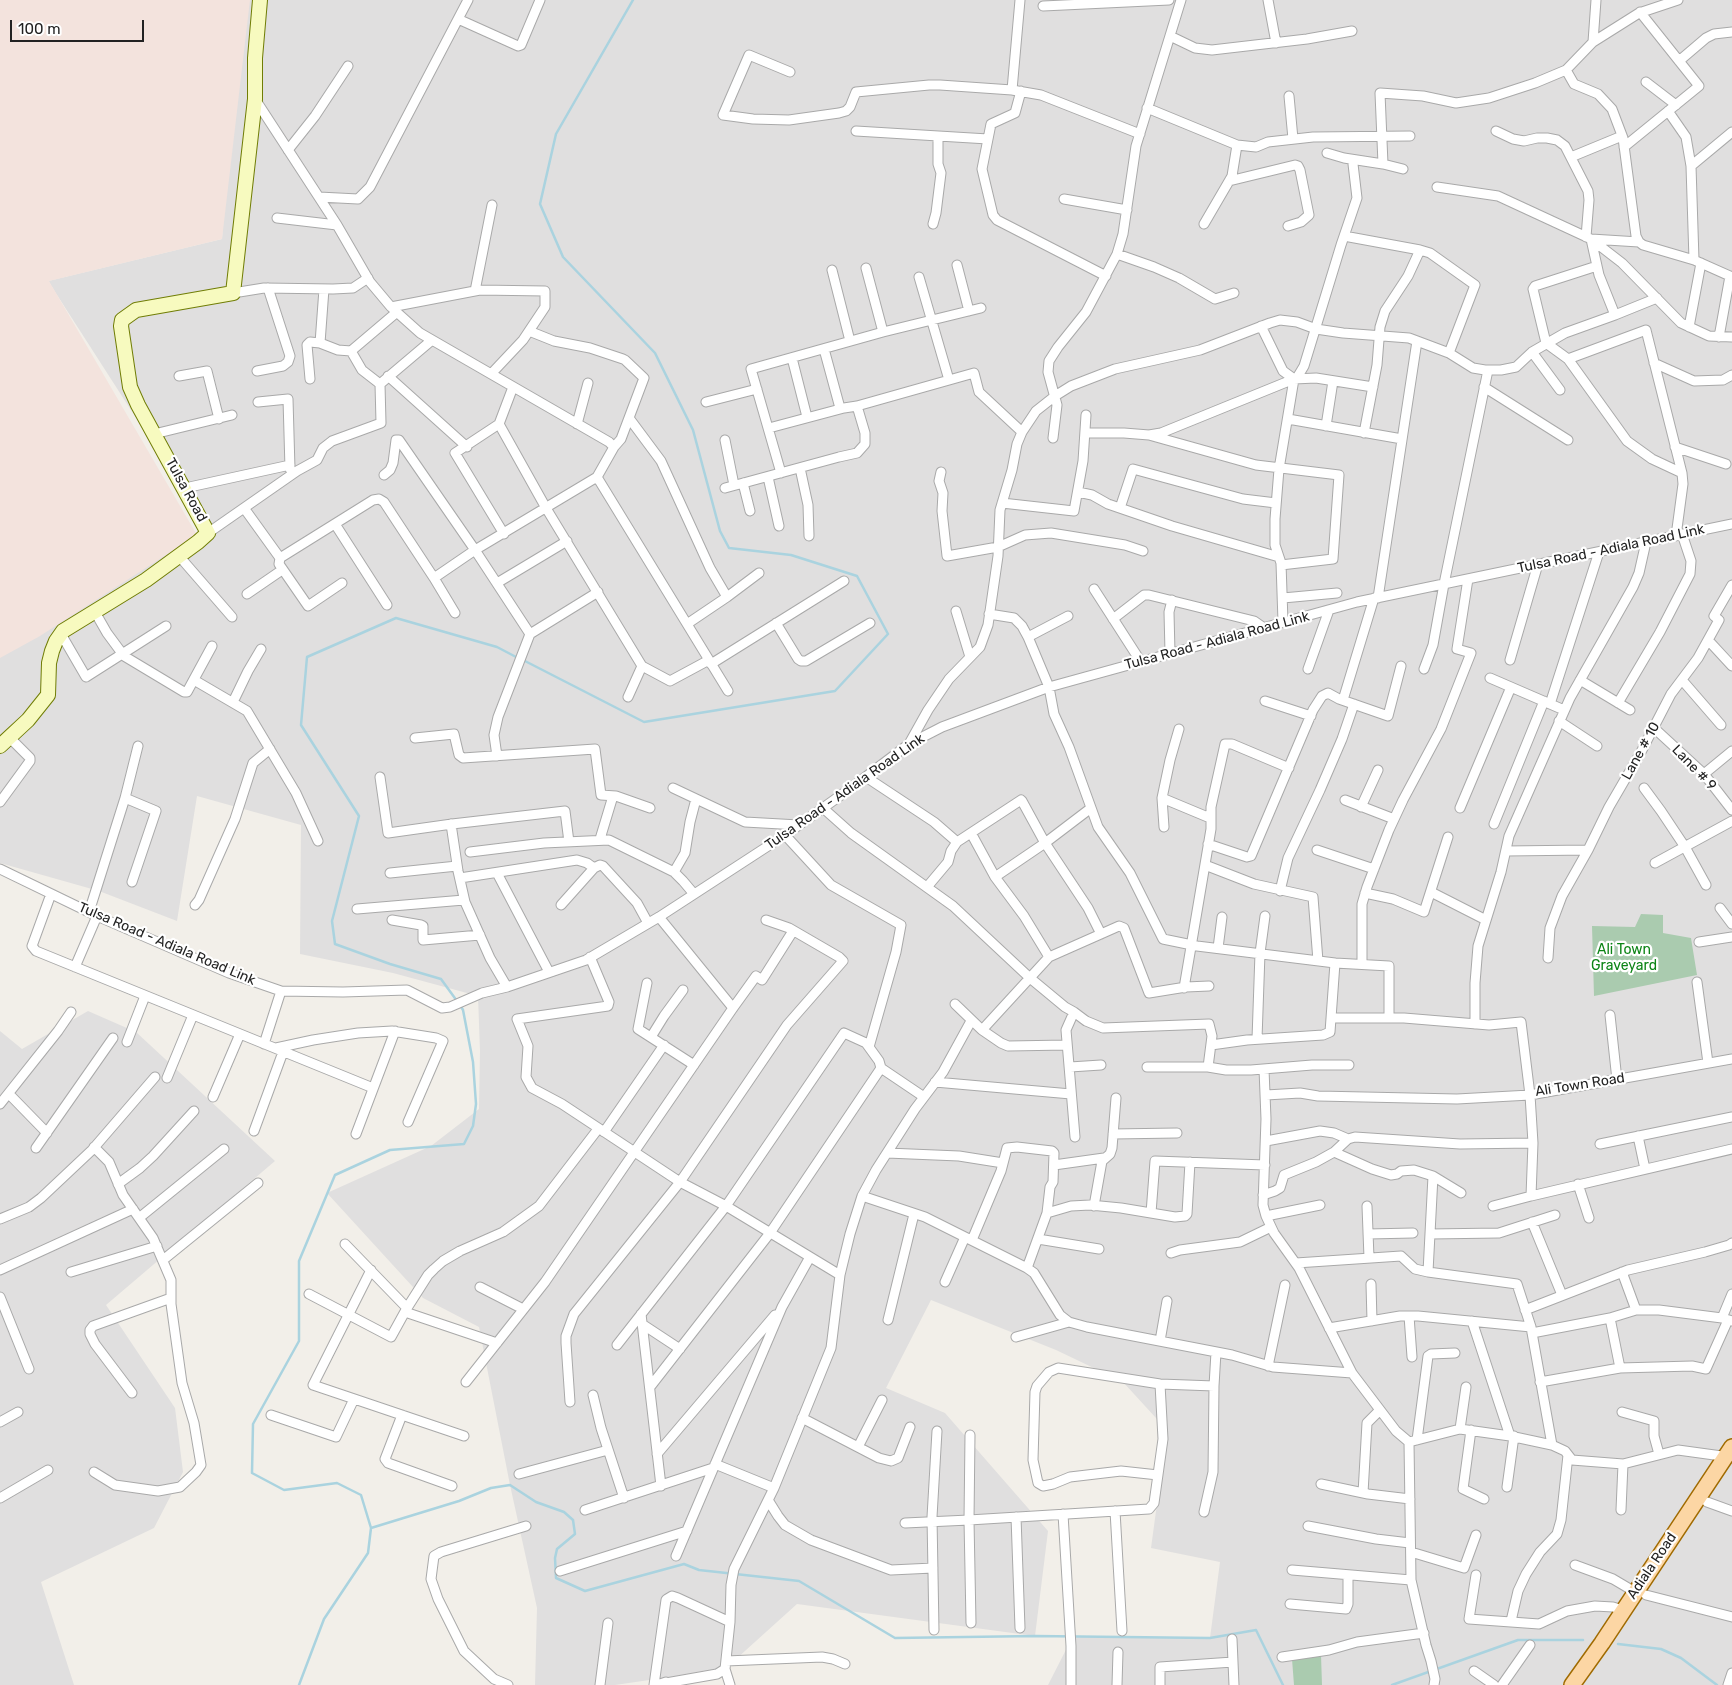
<!DOCTYPE html>
<html>
<head>
<meta charset="utf-8">
<style>
	body { margin:0 }
	#map { position:relative; width:1732px; height:1685px; overflow:hidden; background:#f2efe9; font-family:Rubik,sans-serif }
	canvas { display:block }
	.scale { position:absolute; left:10px; top:20px; width:134px; height:22px; box-sizing:border-box; border:2px solid #222; border-top:0; padding-left:6px; font-size:15px; line-height:18px; white-space:nowrap; color:#222; -webkit-text-stroke:4px #fff; paint-order:stroke }
</style>
</head>
<body>
<div id="map">
<canvas width="1732" height="1685"></canvas>
<div class="scale">100 m</div>
</div>
<script>
const c = document.querySelector('canvas').getContext('2d');
c.lineJoin = 'round';
function fillPath(path, color) { c.fillStyle = color; c.fill(path, 'evenodd'); }
const toPath = rows => new Path2D(rows.map(r => 'M' + r).join(''));
function strokePath(path, color, width, dash) { c.strokeStyle = color; c.lineWidth = width; c.lineCap = dash ? 'butt' : 'round'; c.setLineDash(dash || []); c.stroke(path); }
function write(font, color, halo, rows, align = 'center') {
  c.font = font + ' Rubik,sans-serif'; c.lineWidth = 4.5; c.setLineDash([]); c.textBaseline = 'middle'; c.strokeStyle = halo; c.fillStyle = color; for (const [text, x, y, turn = 0] of rows) {
    c.save(); c.translate(x, y); c.rotate((+turn || 0) * Math.PI / 180); c.textAlign = isNaN(turn) ? turn : align; if (halo) c.strokeText(text, 0, 0); c.fillText(text, 0, 0); c.restore();
  }
}
fillPath(toPath([
	[235,0,1732,0,1732,1685,1048,1685,1073,1636,1210,1638,1220,1562,1151,1548,1167,1430,1123,1382,1056,1350,931,1300,886,1388,945,1413,1048,1531,1035,1636,797,1604,725,1669,615,1685,535,1685,537,1608,510,1485,479,1327,423,1298,327,1193,431,1146,479,1109,480,1051,478,996,393,973,300,954,301,825,197,796,177,921,99,891,0,863,0,651,208,530,48,281,222,239],
	[88,1011,136,1032,275,1161,106,1305,175,1408,183,1472,154,1528,41,1582,74,1685,0,1685,0,1031,22,1049]
]), '#e0dfdf');
fillPath(toPath([
	[0,0,250,0,222,239,49,281,197,535,40,636,0,658]
]), '#f3e3dd');
fillPath(toPath([
	[1641,914,1663,915,1663,933,1691,938,1697,975,1594,996,1592,926,1635,927],
	[1321,1655,1322,1685,1294,1685,1292,1659]
]), '#aacbaf');
strokePath(toPath([
	[523,660,644,722,835,691,888,634,857,576,791,555,729,548,720,531,693,430,655,353,563,257,540,204,556,134,633,0],
	[457,1001,441,979,390,964,335,944,332,921,359,816,301,725,307,657,396,618,497,647,518,658],
	[371,1528,459,1501,491,1488,510,1485,536,1502,564,1512,573,1520,575,1534,557,1549,555,1558,556,1578,585,1591,684,1564,699,1570,799,1581,895,1638,1035,1636,1210,1638,1256,1630,1283,1685],
	[1618,1644,1661,1649,1681,1658,1717,1685],
	[299,1685,324,1619,368,1553,371,1528,361,1495,337,1483,284,1490,252,1473,253,1424,299,1341,299,1261,335,1175,390,1150,464,1144,473,1126,476,1104,473,1062,463,1010,460,1005],
	[1392,1685,1518,1640,1583,1640]
]), '#aad3df', 2.5);
const minor = toPath([
	[1268,0,1276,43],
	[1043,6,1169,0],
	[458,19,518,46,521,45,540,0],
	[1170,36,1195,48,1212,50,1307,39,1352,31],
	[1593,42,1596,0],
	[1679,61,1706,38,1714,34,1732,32],
	[1566,70,1574,84,1598,94,1612,109,1623,138,1636,236,1639,242,1643,245,1694,260,1732,277],
	[790,72,749,55,723,115,753,119,789,120,839,113,846,111,850,107,856,92,929,85,940,85,1012,90,1041,95,1140,134],
	[1646,82,1676,105],
	[1012,90,1020,0],
	[1021,91,1015,113,991,124,982,169,993,215,997,220,1106,276],
	[1289,96,1293,139],
	[255,99,337,225,370,282,391,307,420,333,609,442,614,447,597,477,475,550,434,578],
	[1147,108,1237,145,1256,147,1268,142,1313,137,1410,136],
	[1668,111,1686,137,1691,166,1694,260],
	[856,131,988,139],
	[1496,131,1513,139,1524,141,1537,138,1547,138,1557,140,1565,146,1588,191,1589,200,1586,237],
	[1624,147,1699,86,1640,12],
	[288,150,315,116,348,66],
	[1327,153,1344,158,1383,164,1403,169],
	[1571,157,1622,136],
	[1383,164,1380,93,1423,96,1456,103,1489,98,1535,83,1566,70,1593,42,1639,13,1678,0],
	[1691,166,1732,132],
	[1229,181,1295,165,1298,166,1300,170,1309,215,1301,222,1288,226],
	[1437,187,1498,196,1591,239,1622,263,1681,323,1709,336,1732,337],
	[319,197,358,199,370,187,468,0],
	[1064,199,1127,210],
	[277,218,337,225],
	[933,224,936,213,941,173,938,164,938,136],
	[1204,224,1232,176,1237,145],
	[1344,236,1420,250,1430,253,1475,285,1449,353],
	[1117,254,1154,267,1179,278,1215,299,1234,293],
	[957,265,969,311],
	[1597,266,1535,286,1533,289,1546,343,1568,359,1627,441,1652,459,1682,473],
	[866,268,883,332],
	[832,270,850,341],
	[919,277,949,380],
	[324,289,320,343,338,350,351,351,397,312],
	[475,291,492,205],
	[233,293,264,288,333,289,353,288,368,278],
	[391,307,480,290,545,291,545,307,523,340,491,374],
	[1615,315,1599,275,1591,239,1639,242],
	[1261,326,1283,371,1294,379],
	[1689,327,1701,263],
	[529,331,554,341,590,348,623,359],
	[1719,337,1730,276],
	[824,349,840,408],
	[351,351,362,370,380,384],
	[1532,352,1560,390],
	[792,358,807,417],
	[1568,359,1646,330,1682,473,1683,484,1676,536],
	[1654,363,1694,381,1723,380,1732,375],
	[257,371,283,366,288,362,290,356,268,288],
	[179,376,207,371,219,419],
	[388,376,467,447],
	[310,379,307,345,310,342,320,343],
	[1484,387,1568,440],
	[258,402,288,399,290,469],
	[706,402,757,389],
	[629,418,661,461,710,568,727,597],
	[1288,419,1402,439],
	[499,424,546,508,642,666,670,681,709,660],
	[577,424,588,383],
	[1326,426,1333,381],
	[769,428,844,408,857,406,974,373,979,392,1022,432],
	[1085,433,1124,433,1149,435,1161,433,1294,379,1316,378,1373,387],
	[1364,433,1377,365,1380,327,1385,311,1408,276,1420,250],
	[154,434,232,415],
	[1149,435,1256,465,1339,475,1333,559,1281,565],
	[1053,438,1057,405,1048,372,1049,361,1058,347,1086,312,1117,254,1123,234,1136,146,1181,0],
	[725,440,734,485],
	[614,447,621,439,644,378,625,360],
	[1675,447,1726,464],
	[800,468,808,505,809,536],
	[941,472,939,481,943,493,942,511,947,556,998,547,1025,535,1051,533,1125,545,1143,551],
	[781,473,751,369,883,332,981,308],
	[384,475,390,470,393,463,396,440,399,440,475,550,530,634,598,592],
	[597,477,728,691],
	[768,477,779,526],
	[743,483,750,511],
	[185,488,290,465],
	[725,488,839,457,857,453,865,444,865,433,857,406],
	[1078,492,1092,495,1108,504,1172,526,1279,557],
	[1002,503,1074,511,1083,461,1086,415],
	[244,508,280,558,279,564,308,606,342,583],
	[1120,508,1133,469,1243,499,1276,503],
	[335,524,387,605],
	[208,533,297,471,317,460,323,448,332,441,381,423,380,384,432,340],
	[504,534,455,453,499,424,513,387],
	[179,556,232,617],
	[280,558,373,500,379,499,384,502,434,578,455,613],
	[497,583,567,541],
	[1094,589,1141,662],
	[247,594,282,570],
	[1283,598,1337,593],
	[1378,598,1417,341],
	[956,611,970,657],
	[95,612,107,633,124,656,184,692,187,692,212,646],
	[989,614,1014,618,1022,626,1028,637,1049,687,1054,714,1069,747,1098,827,1130,873,1163,939,1197,946,1335,963,1330,1032,1323,1035,1247,1040,1211,1045],
	[1113,619,1144,595,1149,595,1254,621,1264,628],
	[1283,622,1281,563,1275,545,1275,519,1279,469,1294,379,1298,376,1304,366,1341,245,1357,198,1353,164],
	[776,623,798,659,801,661,806,661,870,623],
	[687,624,727,597,759,573],
	[61,634,86,677,166,626],
	[1028,637,1068,616],
	[1708,640,1732,666],
	[1170,653,1169,612,1172,600],
	[1510,660,1538,564],
	[711,664,844,581],
	[1308,669,1329,610],
	[1424,669,1433,645,1444,584,1488,370],
	[1490,678,1564,710],
	[194,680,247,711,296,793,318,841],
	[1580,680,1630,710],
	[1682,680,1721,725],
	[628,697,642,666],
	[1343,700,1374,598],
	[1265,701,1311,716],
	[233,702,248,671,261,649],
	[1618,703,1660,632,1690,574,1691,561,1682,534],
	[1550,704,1599,552],
	[1559,721,1597,746],
	[1654,728,1704,774,1732,810],
	[415,738,454,734,459,755,463,758,595,749,601,795,616,796,650,808],
	[909,744,928,710,949,679,980,647,988,625,998,556,1000,510,1012,470,1017,444,1022,432,1036,411,1055,396,1071,386,1115,369,1200,350,1270,323,1280,320,1297,322,1316,329,1343,333,1409,338,1449,353,1473,368,1485,370,1501,370,1516,367,1532,352,1565,333,1615,315,1657,298],
	[497,756,494,735,498,717,530,634],
	[1704,774,1732,751],
	[380,777,388,833,452,824,565,811,569,842],
	[866,777,934,822,957,842],
	[673,788,745,822,799,825],
	[1644,788,1661,811,1685,847,1706,885],
	[125,798,156,811,132,882],
	[1162,798,1210,818],
	[1345,800,1394,819],
	[0,802,30,761,30,758,9,737],
	[1361,807,1378,770],
	[823,808,851,833,953,906,1030,978,1065,1007,1074,1012,1086,1021,1103,1028,1209,1024,1212,1036,1208,1067],
	[1460,808,1511,687],
	[451,824,458,871,465,902,490,958,507,987],
	[1494,824,1544,701],
	[1164,827,1162,798,1170,760,1179,729],
	[971,833,995,877,1024,916,1049,957],
	[785,835,831,885,901,925,896,952,869,1047],
	[600,839,613,796],
	[1208,844,1247,857,1251,856,1313,710,1322,696,1328,693,1339,699,1388,716,1401,666],
	[1317,850,1374,869],
	[1506,851,1588,850,1609,807,1641,752,1671,694,1698,658,1719,620,1714,616,1732,585],
	[470,852,544,843,609,840,674,872,683,881,694,894],
	[1655,863,1732,821],
	[1205,865,1254,884,1313,897,1318,961],
	[0,869,97,916,229,973,281,991,343,992,407,990,442,1008,450,1007,482,993,507,987,586,960,659,917,785,835,851,788,909,744,942,727,1049,687,1357,602,1732,524],
	[674,872,685,853,690,822,696,799],
	[390,873,457,866],
	[497,873,549,972],
	[995,877,1045,843,1091,808],
	[460,878,577,860,587,863,594,868],
	[927,887,948,862,951,851,957,842,1021,800,1022,801,1045,843,1088,908,1101,934],
	[1280,891,1288,858,1320,790,1342,739,1354,704],
	[1431,892,1486,920],
	[1365,893,1393,899,1424,912,1448,837],
	[51,894,32,946,36,951,373,1088],
	[195,905,199,900,235,819,253,763,270,749],
	[561,905,594,868,600,865,603,866,637,903,648,923],
	[1720,908,1732,924],
	[357,909,464,900],
	[89,912,125,798,138,746],
	[659,917,733,1008],
	[392,920,421,925,423,926,423,940,480,935],
	[1699,942,1732,937],
	[1218,948,1222,917],
	[590,957,609,1002,608,1006,517,1019,528,1046,526,1077,532,1088,562,1104,680,1182,726,1206,840,1275],
	[1548,958,1550,928,1562,896,1588,850],
	[1335,963,1389,966,1389,1018],
	[1362,964,1362,904,1367,887,1389,830,1403,800,1441,729,1471,653,1457,649,1468,579],
	[75,967,97,916],
	[1697,982,1708,1063],
	[647,983,638,1029,694,1065],
	[1184,988,1211,829,1211,807,1225,744,1232,744,1289,768],
	[955,1004,982,1030,1001,1043,1008,1046,1067,1045],
	[1074,1012,1066,1030,1075,1137],
	[1610,1015,1617,1080],
	[1331,1018,1404,1018,1489,1025,1521,1022,1530,1095,1732,1059],
	[1475,1024,1475,983,1478,946,1501,872,1509,836,1570,698,1633,587,1639,573,1646,542],
	[982,1030,1049,957,1119,926,1124,928,1149,993,1186,987,1209,986],
	[651,1037,664,1016,683,990],
	[1257,1039,1260,953,1265,916],
	[127,1042,145,996],
	[264,1044,281,991],
	[276,1048,313,1040,358,1033,392,1031,436,1038,443,1041,408,1122],
	[1070,1067,1101,1065],
	[1147,1067,1208,1067,1226,1070,1251,1070,1312,1065,1349,1065],
	[1264,1069,1266,1119,1263,1205,1266,1216,1274,1233,1299,1268,1352,1373,1396,1431,1409,1442],
	[167,1078,193,1015],
	[935,1082,1071,1094],
	[9,1094,47,1133],
	[1266,1095,1300,1093,1318,1096,1457,1099,1530,1095,1533,1143,1531,1196,1732,1149],
	[213,1097,240,1034],
	[0,1104,58,1031,71,1012],
	[254,1131,283,1052],
	[604,1132,664,1045],
	[356,1134,395,1031],
	[1113,1134,1177,1133],
	[1638,1136,1645,1169],
	[1266,1141,1320,1131,1334,1133,1348,1139],
	[1600,1144,1732,1117],
	[36,1148,113,1038],
	[1334,1152,1372,1169,1391,1175,1397,1174,1401,1171,1414,1170,1433,1176,1461,1193],
	[887,1153,959,1156,1003,1163],
	[1054,1165,1104,1158],
	[1433,1176,1428,1272,1517,1284,1531,1327,1552,1445],
	[118,1184,140,1168,153,1156,194,1111],
	[1578,1184,1589,1218],
	[1263,1195,1275,1191,1280,1188,1284,1175,1316,1162,1334,1152,1348,1139,1355,1137,1460,1144,1533,1143],
	[862,1196,925,1217,1027,1268,1034,1273,1060,1315,1069,1322,1087,1327,1232,1355,1273,1367,1352,1373],
	[1094,1206,1102,1161,1110,1154,1112,1148,1116,1098],
	[1367,1206,1369,1258],
	[1493,1206,1531,1196],
	[1047,1213,1071,1206,1090,1205,1121,1208,1175,1217,1185,1216,1187,1214,1190,1162],
	[1151,1213,1155,1161,1265,1165],
	[1266,1216,1320,1205],
	[139,1218,224,1149],
	[0,1219,29,1207,41,1198,92,1150,155,1077],
	[1532,1222,1562,1295],
	[1368,1234,1413,1233],
	[1430,1234,1499,1233,1555,1215],
	[1038,1239,1099,1249],
	[972,1240,1001,1171,1007,1148,1017,1147,1052,1151,1054,1153,1053,1182,1050,1187,1047,1213,1027,1268],
	[345,1244,407,1308],
	[1171,1253,1180,1250,1240,1242,1271,1227],
	[163,1260,258,1183],
	[1296,1263,1401,1256,1415,1269,1428,1272],
	[0,1270,133,1209],
	[371,1270,313,1385,464,1436],
	[71,1272,157,1246],
	[1622,1272,1636,1310,1659,1310,1722,1318,1732,1321],
	[945,1282,965,1237],
	[1371,1284,1372,1321],
	[480,1287,523,1309],
	[309,1294,391,1337,407,1308,428,1275,434,1269,443,1261,460,1251,503,1232,539,1206,598,1129],
	[0,1297,29,1369],
	[1525,1310,1628,1270,1705,1252,1729,1245,1732,1243],
	[405,1312,497,1343],
	[641,1314,661,1486],
	[1409,1316,1412,1357],
	[1722,1318,1732,1294],
	[888,1320,914,1214],
	[1472,1321,1510,1436],
	[642,1324,680,1349],
	[1329,1328,1400,1316,1418,1316,1531,1327],
	[1532,1333,1610,1318],
	[1016,1337,1069,1322],
	[1160,1341,1167,1301],
	[617,1345,726,1206,844,1033,866,1043,879,1061,881,1068,924,1097],
	[1268,1366,1285,1285],
	[1620,1368,1610,1318,1636,1310],
	[466,1382,545,1282,733,1008,756,976,762,980,793,931],
	[1540,1382,1620,1368,1692,1366,1706,1369,1728,1320],
	[650,1387,770,1233,881,1068],
	[132,1393,95,1344,90,1334,90,1330,93,1326,171,1298],
	[593,1395,601,1428,624,1498],
	[570,1402,566,1343,566,1336,574,1314,680,1182,787,1025,843,961,839,957,789,928,766,920],
	[1622,1412,1654,1421,1654,1436,1659,1454],
	[271,1415,336,1437,354,1399],
	[402,1415,385,1459,388,1463,452,1486],
	[802,1418,879,1458,891,1461,898,1458,910,1427],
	[0,1422,18,1412],
	[1460,1429,1466,1387],
	[1471,1430,1463,1489,1484,1499],
	[970,1435,969,1520,971,1623],
	[1417,1440,1428,1356,1431,1354,1455,1353],
	[858,1447,882,1400],
	[657,1454,775,1315],
	[715,1464,774,1488],
	[94,1472,115,1485,158,1491,180,1487,196,1472,201,1465,194,1423,182,1383,171,1304,171,1280,153,1238,123,1195,109,1162,94,1147],
	[519,1474,608,1450],
	[1158,1475,1121,1471,1070,1477,1053,1484,1043,1486,1038,1483,1033,1460,1035,1392,1037,1386,1049,1372,1058,1368,1160,1384,1214,1386],
	[1321,1484,1368,1494,1410,1499],
	[1507,1487,1514,1436],
	[1363,1493,1367,1423,1380,1410],
	[0,1498,48,1470],
	[768,1500,778,1516,785,1525,811,1540,891,1570,933,1568],
	[1707,1502,1732,1511],
	[585,1510,713,1468],
	[1621,1510,1623,1464],
	[1115,1511,1122,1631],
	[1204,1512,1213,1472,1214,1386,1216,1352],
	[1063,1514,1071,1646,1071,1685],
	[1016,1517,1020,1628],
	[905,1523,969,1520,1149,1509,1154,1503,1163,1439,1160,1384],
	[1308,1526,1376,1539,1410,1543],
	[1411,1552,1464,1568,1476,1535],
	[676,1556,782,1307,810,1257],
	[1575,1565,1613,1579,1635,1592],
	[1292,1570,1411,1580],
	[560,1571,687,1531],
	[1476,1575,1469,1619,1539,1624,1567,1611,1595,1606,1613,1607,1623,1610],
	[1646,1595,1732,1617],
	[1290,1604,1346,1609,1348,1604,1348,1575],
	[1511,1621,1518,1591,1526,1574,1540,1552,1557,1534,1561,1520,1568,1455],
	[934,1630,932,1517,937,1431],
	[1232,1639,1234,1685],
	[1282,1657,1329,1650,1357,1642,1424,1633],
	[726,1661,822,1657,833,1659,845,1664],
	[725,1669,730,1685],
	[1474,1671,1494,1685],
	[508,1685,494,1679,464,1651,438,1599,431,1579,434,1556,441,1552,526,1526],
	[600,1685,608,1623],
	[654,1685,666,1600,667,1599,672,1596,678,1598,730,1622],
	[657,1685,666,1682,666,1683,717,1674,725,1669,730,1622,731,1585,734,1569,774,1488,831,1348,840,1275,850,1234,862,1196,876,1170,915,1109,943,1072,971,1021],
	[1117,1685,1118,1652],
	[1160,1685,1160,1667,1233,1662],
	[1434,1685,1435,1679,1431,1661,1426,1645,1411,1580,1409,1442,1460,1429,1510,1436,1552,1445,1565,1451,1572,1460,1623,1464,1678,1450,1729,1457],
	[1502,1685,1530,1645],
	[1728,1685,1732,1673]
]);
const secondary = toPath([
	[0,746,28,720,48,695,49,663,52,651,56,641,63,631,146,580,198,542,208,533,138,405,130,387,121,326,122,320,136,310,233,293,255,99,255,58,260,0]
]);
const primary = toPath([
	[1572,1685,1602,1643,1732,1447]
]);
strokePath(minor, '#a9a9a9', 11);
strokePath(secondary, '#707d05', 16);
strokePath(primary, '#a06b00', 18);
strokePath(minor, '#fff', 9);
strokePath(secondary, '#f7fabf', 14);
strokePath(primary, '#fcd6a4', 15);
write('14px', '#222', '#fff', [
	["Tulsa Road",186,490,61],
	["Tulsa Road - Adiala Road Link",1611,549,-12],
	["Tulsa Road - Adiala Road Link",1217,641,-15],
	["Lane # 10",1641,751,-61],
	["Lane # 9",1694,768,46],
	["Tulsa Road - Adiala Road Link",845,792,-35],
	["Tulsa Road - Adiala Road Link",167,944,23],
	["Ali Town Road",1580,1085,-9],
	["Adiala Road",1652,1566,-56]
]);
write('14px', '#0c8416', '#fff', [
	["Ali Town",1624,950],
	["Graveyard",1624,966]
]);
</script>
</body>
</html>
